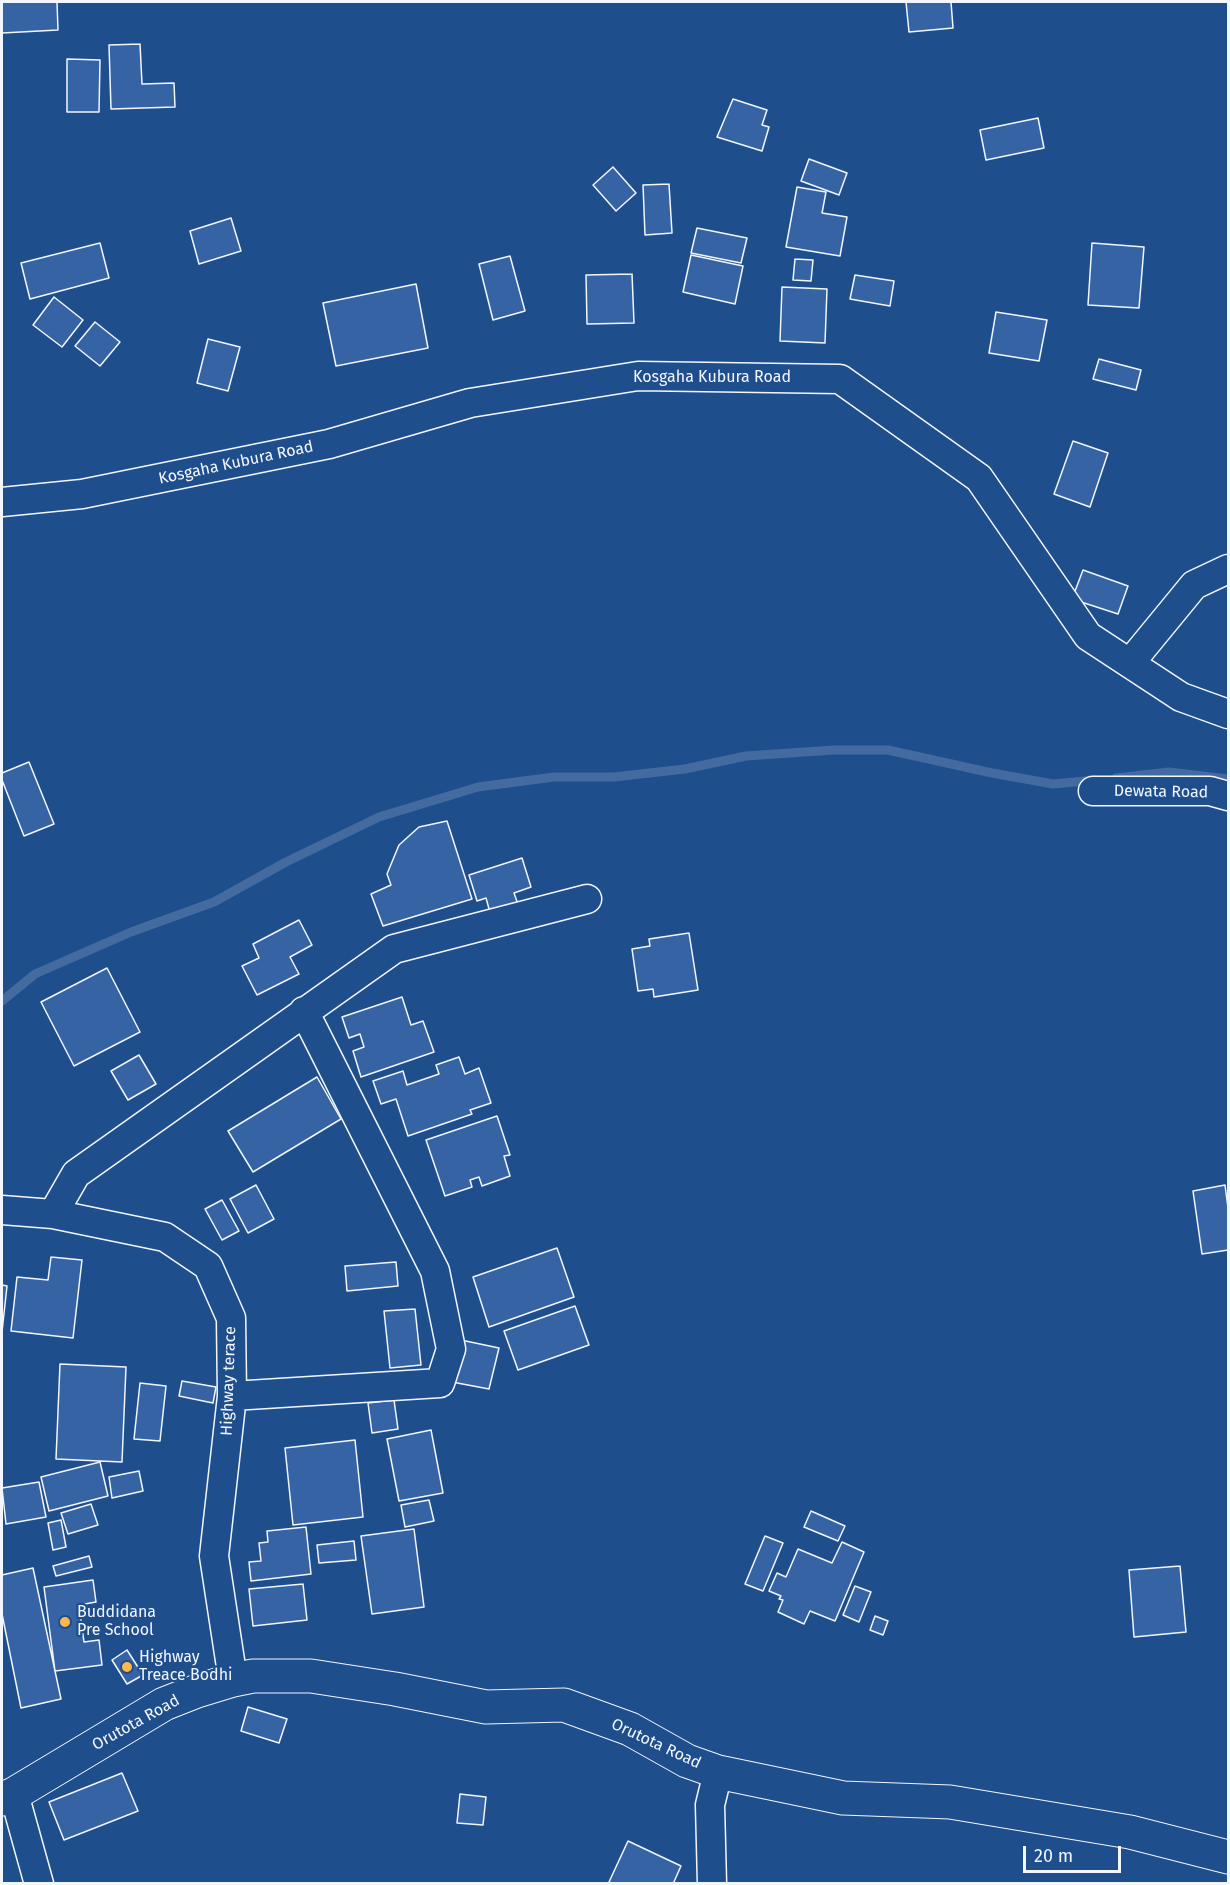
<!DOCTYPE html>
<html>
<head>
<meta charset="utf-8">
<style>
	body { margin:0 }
	#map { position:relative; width:1230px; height:1885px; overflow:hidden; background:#1f4e8c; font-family:"Fira Sans",sans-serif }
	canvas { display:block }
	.frame { position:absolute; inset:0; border:3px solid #f2f6ff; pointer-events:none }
	.scale { position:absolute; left:1023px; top:1846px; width:98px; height:27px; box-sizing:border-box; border:3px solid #f2f6ff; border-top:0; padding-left:8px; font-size:18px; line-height:21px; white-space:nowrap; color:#f2f6ff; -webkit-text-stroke:4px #1f4e8c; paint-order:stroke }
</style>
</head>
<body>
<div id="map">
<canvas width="1230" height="1885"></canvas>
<div class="frame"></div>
<div class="scale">20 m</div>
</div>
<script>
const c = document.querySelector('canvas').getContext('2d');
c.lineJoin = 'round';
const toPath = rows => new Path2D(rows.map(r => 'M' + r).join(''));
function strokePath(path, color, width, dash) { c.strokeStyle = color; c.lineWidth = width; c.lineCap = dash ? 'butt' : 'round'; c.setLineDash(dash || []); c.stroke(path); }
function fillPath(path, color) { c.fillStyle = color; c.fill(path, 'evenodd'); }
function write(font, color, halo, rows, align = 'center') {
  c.font = font + ' "Fira Sans",sans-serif'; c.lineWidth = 4.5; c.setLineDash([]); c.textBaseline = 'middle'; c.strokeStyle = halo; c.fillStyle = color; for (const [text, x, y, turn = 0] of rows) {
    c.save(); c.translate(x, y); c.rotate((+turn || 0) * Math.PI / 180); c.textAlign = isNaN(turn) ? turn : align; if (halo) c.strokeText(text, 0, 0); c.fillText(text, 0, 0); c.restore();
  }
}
strokePath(toPath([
	[1116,778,1169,772,1228,779],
	[2,1001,35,974,131,932,214,902,286,862,379,817,478,787,554,777,614,777,685,769,746,756,834,750,888,750,992,773,1053,784,1096,780]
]), '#446ba0', 9);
const building = toPath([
	[2,2,57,2,58,30,2,33,2,2],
	[906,2,951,2,953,28,909,32,906,2],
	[140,44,142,84,174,83,175,107,111,109,109,45,140,44],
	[67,59,100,60,99,112,67,112,67,59],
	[733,99,767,110,762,125,769,127,762,151,717,137,733,99],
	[1038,118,1044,148,986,160,980,130,1038,118],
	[809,159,847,173,839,195,801,181,809,159],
	[613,167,636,193,616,211,593,185,613,167],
	[669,184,672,233,645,235,643,185,669,184],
	[797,187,826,192,822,213,847,217,840,256,786,247,797,187],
	[231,218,241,251,199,264,190,231,231,218],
	[697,228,747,238,741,263,691,253,697,228],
	[100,243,109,278,30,299,21,263,100,243],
	[1092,243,1144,247,1139,308,1088,305,1092,243],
	[691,255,743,266,735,304,683,292,691,255],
	[510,256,525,311,493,320,479,264,510,256],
	[795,259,813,260,811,281,793,280,795,259],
	[632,274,634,323,587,324,586,275,632,274],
	[855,275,894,281,890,306,850,299,855,275],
	[416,284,428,348,336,366,323,303,416,284],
	[782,287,827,289,825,343,780,341,782,287],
	[54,297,83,320,62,347,33,325,54,297],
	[996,312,1047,320,1039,361,989,353,996,312],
	[95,322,120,342,100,366,75,346,95,322],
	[208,339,240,347,228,391,197,383,208,339],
	[1099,359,1141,370,1136,390,1093,379,1099,359],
	[1073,441,1108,453,1090,507,1054,494,1073,441],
	[1083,570,1128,586,1118,614,1072,599,1083,570],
	[29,762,54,824,24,836,2,780,2,773,29,762],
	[447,821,472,899,383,926,371,894,391,885,387,874,399,845,419,827,447,821],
	[522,858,531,887,514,893,519,907,491,916,486,898,477,901,469,875,522,858],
	[299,920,312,945,290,957,299,974,257,995,242,966,259,958,253,944,299,920],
	[689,933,698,990,654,997,653,989,638,991,632,949,650,946,649,939,689,933],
	[107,968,140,1032,74,1066,41,1002,107,968],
	[402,997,411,1025,423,1021,434,1052,361,1077,353,1051,364,1047,360,1034,349,1038,342,1017,402,997],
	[139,1055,156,1084,128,1100,111,1071,139,1055],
	[459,1057,465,1074,479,1068,491,1103,470,1110,472,1114,408,1136,396,1099,381,1104,373,1081,403,1071,407,1085,439,1074,436,1065,459,1057],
	[317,1077,341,1119,253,1172,228,1131,317,1077],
	[497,1116,510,1155,504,1156,510,1176,482,1186,479,1177,470,1180,472,1187,445,1196,426,1140,497,1116],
	[256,1185,274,1219,248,1233,230,1199,256,1185],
	[1225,1185,1228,1208,1228,1250,1202,1254,1193,1191,1225,1185],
	[222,1200,239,1231,222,1240,205,1209,222,1200],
	[557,1248,574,1297,489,1327,473,1277,557,1248],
	[51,1257,82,1260,73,1338,11,1331,17,1277,48,1280,51,1257],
	[396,1262,398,1286,347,1291,345,1266,396,1262],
	[2,1285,7,1286,2,1332,2,1285],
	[575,1306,589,1345,518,1370,504,1331,575,1306],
	[415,1309,421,1365,390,1368,384,1311,415,1309],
	[461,1340,499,1348,489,1389,452,1382,461,1340],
	[60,1364,126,1367,122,1462,56,1459,60,1364],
	[182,1381,216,1387,213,1403,179,1396,182,1381],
	[140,1383,166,1386,160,1441,134,1439,140,1383],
	[394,1400,398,1429,372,1433,368,1403,394,1400],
	[431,1430,443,1493,399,1501,387,1439,431,1430],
	[355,1440,363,1517,293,1525,285,1448,355,1440],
	[100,1462,108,1496,49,1511,41,1477,100,1462],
	[139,1471,143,1491,112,1498,109,1477,139,1471],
	[39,1482,46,1517,6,1524,2,1488,39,1482],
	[429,1500,434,1521,405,1527,401,1505,429,1500],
	[91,1504,98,1525,68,1534,61,1513,91,1504],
	[811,1511,845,1526,838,1541,804,1527,811,1511],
	[61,1520,66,1547,53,1550,48,1523,61,1520],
	[306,1527,311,1574,251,1581,249,1562,261,1561,259,1543,268,1542,267,1531,306,1527],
	[414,1529,424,1607,372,1614,361,1536,414,1529],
	[765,1536,783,1543,763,1591,745,1584,765,1536],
	[354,1541,356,1560,319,1563,317,1545,354,1541],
	[842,1542,864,1552,835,1621,810,1611,804,1624,778,1612,783,1600,779,1599,781,1596,769,1591,777,1573,786,1577,798,1549,832,1563,842,1542],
	[89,1556,92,1567,56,1576,53,1566,89,1556],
	[1180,1566,1186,1632,1134,1637,1129,1570,1180,1566],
	[33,1568,61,1699,21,1708,2,1614,2,1575,33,1568],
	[93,1580,96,1602,79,1605,84,1642,99,1640,102,1665,55,1671,44,1587,93,1580],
	[303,1584,307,1620,253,1626,249,1589,303,1584],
	[855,1586,871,1592,859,1622,843,1615,855,1586],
	[875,1616,888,1621,883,1635,870,1630,875,1616],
	[127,1650,143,1675,127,1684,112,1660,127,1650],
	[248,1707,287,1719,279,1743,241,1731,248,1707],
	[122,1773,138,1811,64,1840,49,1802,122,1773],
	[460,1794,486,1797,483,1825,457,1823,460,1794],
	[628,1841,681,1866,673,1884,613,1884,609,1882,628,1841]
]);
fillPath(building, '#3563a3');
strokePath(building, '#f2f6ff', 1.5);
const street = toPath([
	[2,502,82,494,329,444,470,403,638,376,840,379,979,478,1088,636,1181,697,1228,714],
	[1130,663,1194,585,1228,569],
	[1093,791,1210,791,1228,796],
	[2,1210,53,1214,165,1237,208,1266,231,1318,232,1396,214,1556,233,1680],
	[53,1214,76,1174,394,949,587,899],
	[232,1396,440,1383,451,1349,435,1271,304,1011],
	[14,1794,39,1884],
	[712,1884,710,1805,718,1772]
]);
const primary = toPath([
	[2,1799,14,1794,164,1704,197,1691,233,1680,253,1676,311,1676,395,1689,486,1707,564,1705,630,1729,687,1761,718,1772,843,1798,950,1802,1130,1832,1228,1857]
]);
strokePath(street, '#f2f6ff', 31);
strokePath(primary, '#f2f6ff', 35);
strokePath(street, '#1f4e8c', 28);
strokePath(primary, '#1f4e8c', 33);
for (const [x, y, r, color] of [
	[65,1622,6,"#ffb74d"],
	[127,1667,6,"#ffb74d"]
]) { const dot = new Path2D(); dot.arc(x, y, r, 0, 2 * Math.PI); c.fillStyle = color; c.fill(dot); strokePath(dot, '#1f4e8c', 2); }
write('16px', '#f2f6ff', '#1f4e8c', [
	["Kosgaha Kubura Road",712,378],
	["Kosgaha Kubura Road",236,463,-12],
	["Dewata Road",1161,792,1],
	["Highway terace",229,1381,-88],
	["Orutota Road",136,1723,-29],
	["Orutota Road",656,1744,25]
]);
write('16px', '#f2f6ff', '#1f4e8c', [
	["Buddidana",77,1613],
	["Pre School",77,1631],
	["Highway",139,1658],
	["Treace Bodhi",139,1676]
], 'left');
</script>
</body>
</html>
